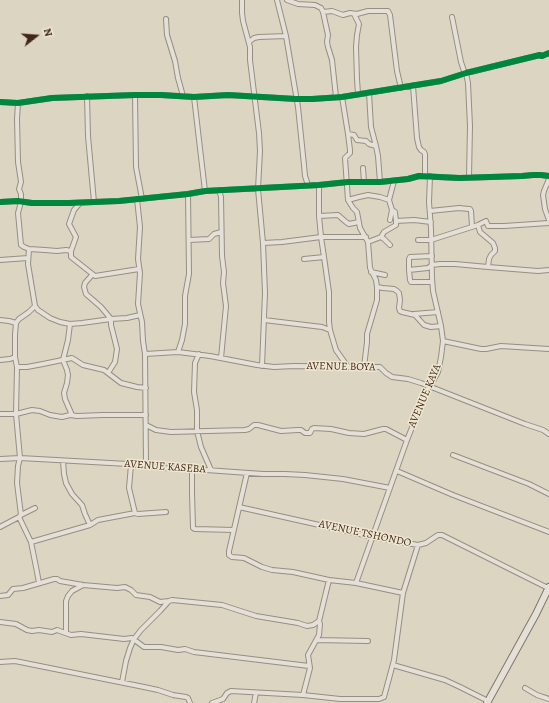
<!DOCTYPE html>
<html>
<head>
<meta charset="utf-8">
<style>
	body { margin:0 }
	#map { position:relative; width:549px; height:703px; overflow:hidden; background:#dcd5c2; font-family:Alegreya,serif }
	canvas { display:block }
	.north { position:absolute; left:16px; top:16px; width:40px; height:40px; -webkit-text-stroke:3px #efe7d1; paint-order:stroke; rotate:73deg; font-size:11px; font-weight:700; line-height:16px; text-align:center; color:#422617 }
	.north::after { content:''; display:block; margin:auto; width:14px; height:18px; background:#422617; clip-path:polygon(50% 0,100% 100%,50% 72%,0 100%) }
</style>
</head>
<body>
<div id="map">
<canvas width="549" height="703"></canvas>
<div class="north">N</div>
</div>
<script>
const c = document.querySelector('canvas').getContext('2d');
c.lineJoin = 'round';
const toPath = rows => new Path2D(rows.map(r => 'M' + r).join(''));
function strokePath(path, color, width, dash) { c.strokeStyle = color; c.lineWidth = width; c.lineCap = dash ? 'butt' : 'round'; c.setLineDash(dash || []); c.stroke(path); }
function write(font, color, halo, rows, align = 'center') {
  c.font = font + ' Alegreya,serif'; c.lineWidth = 3; c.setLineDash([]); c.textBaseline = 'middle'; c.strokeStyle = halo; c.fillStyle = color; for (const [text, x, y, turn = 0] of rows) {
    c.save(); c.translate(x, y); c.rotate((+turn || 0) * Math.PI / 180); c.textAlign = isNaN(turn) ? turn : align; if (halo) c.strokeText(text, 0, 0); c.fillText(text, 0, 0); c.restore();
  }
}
const street = toPath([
	[242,0,242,13,243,21,250,47,250,60,259,133,260,151,258,189,263,243,265,293,262,366],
	[277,0,286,36,298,107,304,165,305,176,308,185],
	[287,0,298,4,315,5,321,8,323,12,332,11,343,15,350,13,357,14,368,11,388,11,390,15,397,71,401,88],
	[323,12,328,35,327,42,328,47,332,60,336,97],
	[354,14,359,24,357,35,356,47,357,79,358,94],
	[452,17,461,62,464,71,466,73,468,83,470,126,469,177],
	[166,19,167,35,175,61,178,78,183,96],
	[249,42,254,38,259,37,286,36],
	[413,86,417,138,419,147,421,150,424,152,425,154,425,176],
	[369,93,371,127,376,146],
	[135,95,136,167,142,199],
	[87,96,88,136,94,202],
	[194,97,205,191],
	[342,97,348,134,354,135,357,140,366,141,369,144,376,146,378,156,380,182],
	[0,102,18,103,52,98,135,95,161,95,194,97,228,95,296,99,312,99,342,97,441,81,466,73,540,55,542,56,549,53],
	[18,103,17,119,18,162,21,182,19,189,21,194,21,202,18,213,21,245,24,247,29,249,45,250,57,251,66,250,71,251],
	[348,134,350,150,350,153,345,158,348,200,353,208,357,212,360,228,368,242,370,268,376,280,377,287,383,288,394,289,397,291,399,293,400,300,399,308,400,311,402,312,415,315,424,325,431,327,441,326],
	[363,168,364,182],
	[549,179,544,191,543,195,545,209,549,220],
	[319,185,319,216],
	[219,190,221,197,222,256,224,272,223,283,226,306,221,358],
	[137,199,140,227,138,259,140,273,138,304,142,322,143,341,145,354,146,465],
	[348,200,359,197,368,195,380,197,389,200],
	[0,202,18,201,32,203,69,203,119,201,188,194,205,191,319,185,348,182,380,182,408,179,419,176,459,178,522,176,533,175,541,175,549,176],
	[80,203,74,210,69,224,76,237,71,251,71,257,95,276,139,269],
	[392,210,389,200,394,181],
	[430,211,459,208,469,209,470,209,471,211,472,226],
	[390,220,392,210,395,212,396,221],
	[359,222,349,224,346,222,338,215,319,216,321,237,366,237],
	[478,225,480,232,493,243,495,248,495,251,491,255,489,259,488,267,538,271,549,270],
	[381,237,384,232,396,225,396,221,414,220,431,222],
	[189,240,209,239,214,234,221,232],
	[418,240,431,240,478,225,486,221,488,226,504,226,549,223],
	[368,242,381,237,384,239,390,245],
	[263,243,282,242,321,237,324,257],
	[304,259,324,257,329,292,329,322,330,330,336,350,348,367],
	[0,260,28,258],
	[409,270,409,259,410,257,432,256],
	[371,272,385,275],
	[92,275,85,283,84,287,86,294,101,307,111,319,127,318,140,315],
	[432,282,411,282,410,280,409,270,428,268,432,265,440,264,455,264,488,267],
	[35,306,38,310,50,318,60,322,70,324,82,323,111,319,111,325,117,349,115,362,108,373],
	[414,314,438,312],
	[0,320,9,321,16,323],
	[264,320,322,327,330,330],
	[70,324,68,340,63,360,67,370,68,375,67,383,64,393,65,399,72,415],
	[443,341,481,349,486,349,501,346,549,349],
	[178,352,182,340,185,324,185,296,189,274,188,194],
	[145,354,178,352,210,356,257,365,274,367,294,366,380,367,386,373,392,377,408,379,421,383,525,424,543,430,549,434],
	[199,354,195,363,194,392,197,410,197,431,201,447,211,470],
	[0,360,10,359,15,357],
	[17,367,27,367,43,364,72,358,83,365,104,370,121,383,137,387,146,388],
	[364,367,367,342,367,334,377,300,377,287],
	[0,414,16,414,32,410,40,411,50,415,62,417,70,415,77,416,103,415,146,415],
	[146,425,156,430,171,432,245,430,249,429,254,425,258,425,281,431,298,430,301,430,305,433,310,433,312,429,314,428,331,429,349,433,364,434,383,429,386,429,407,440],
	[453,455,529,484,549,494],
	[0,459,20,458,146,465,163,468,192,469,263,474,285,474,305,475,343,479,390,488],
	[63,461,64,474,66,483,72,494,82,505,85,514,90,525],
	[131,465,129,488,135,513],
	[192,469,192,493,193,528,195,529,234,530],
	[397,471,453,495,549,532],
	[247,473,229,551,229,555,232,557,244,558,262,567,272,570,293,572,329,580,356,583,403,593],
	[239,507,373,537,418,545,426,543,438,535,442,535,548,588],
	[21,515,35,508],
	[19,517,31,542,37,572,39,583],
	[0,527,19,517,21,515,17,483,18,466,20,458,16,414,17,367,15,357,15,335,16,323,19,319,29,312,35,306,28,264,29,249],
	[31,542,90,525,98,520,135,513,138,514,166,512],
	[356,583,407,440,427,390,433,381,438,372,441,357,443,341,441,326,433,291,432,278,431,229,429,202,430,176],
	[0,596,8,595,13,589,23,588,54,579,57,579,60,581,83,585,117,588,125,587,131,590,136,595,150,597,160,602,169,601],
	[0,622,16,624,27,630,32,631,39,630,52,632,57,630,71,635,81,634,124,639,132,638,144,647,161,647,178,650,185,649,194,652,309,666],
	[66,633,66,601,68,596,72,591,83,585],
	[317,640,368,641],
	[0,662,15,661,144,687,158,690,173,695,186,697,188,698,190,703],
	[393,665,445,680,460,687,488,701],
	[122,682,126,661,130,648,134,639,141,630,160,611,169,601,172,600,222,605,256,616,298,623,307,626,313,625,319,621,329,580],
	[525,688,537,695,549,699],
	[303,695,310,668,308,655,319,635,320,624,319,621],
	[212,703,223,699,227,693,231,691,303,695,340,699,379,699,384,697,394,660,403,593,418,545],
	[254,703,256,693]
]);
const secondary = toPath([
	[487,703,536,614,549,587]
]);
strokePath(street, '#968e82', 6);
strokePath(secondary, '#80776c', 8);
strokePath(street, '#e4e0d7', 4);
strokePath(secondary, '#e4e0d7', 6);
strokePath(toPath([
	[0,102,18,103,52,98,135,95,161,95,194,97,228,95,296,99,312,99,342,97,441,81,466,73,540,55,542,56,549,53],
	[0,202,18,201,32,203,69,203,119,201,188,194,205,191,319,185,348,182,380,182,408,179,419,176,459,178,522,176,533,175,541,175,549,176]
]), '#00873e', 6);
write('11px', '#422617', '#efe7d1', [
	["AVENUE BOYA",341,367,1],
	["AVENUE KAYA",425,396,-67],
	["AVENUE KASEBA",165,467,4],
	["AVENUE TSHONDO",365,534,12]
]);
</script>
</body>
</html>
